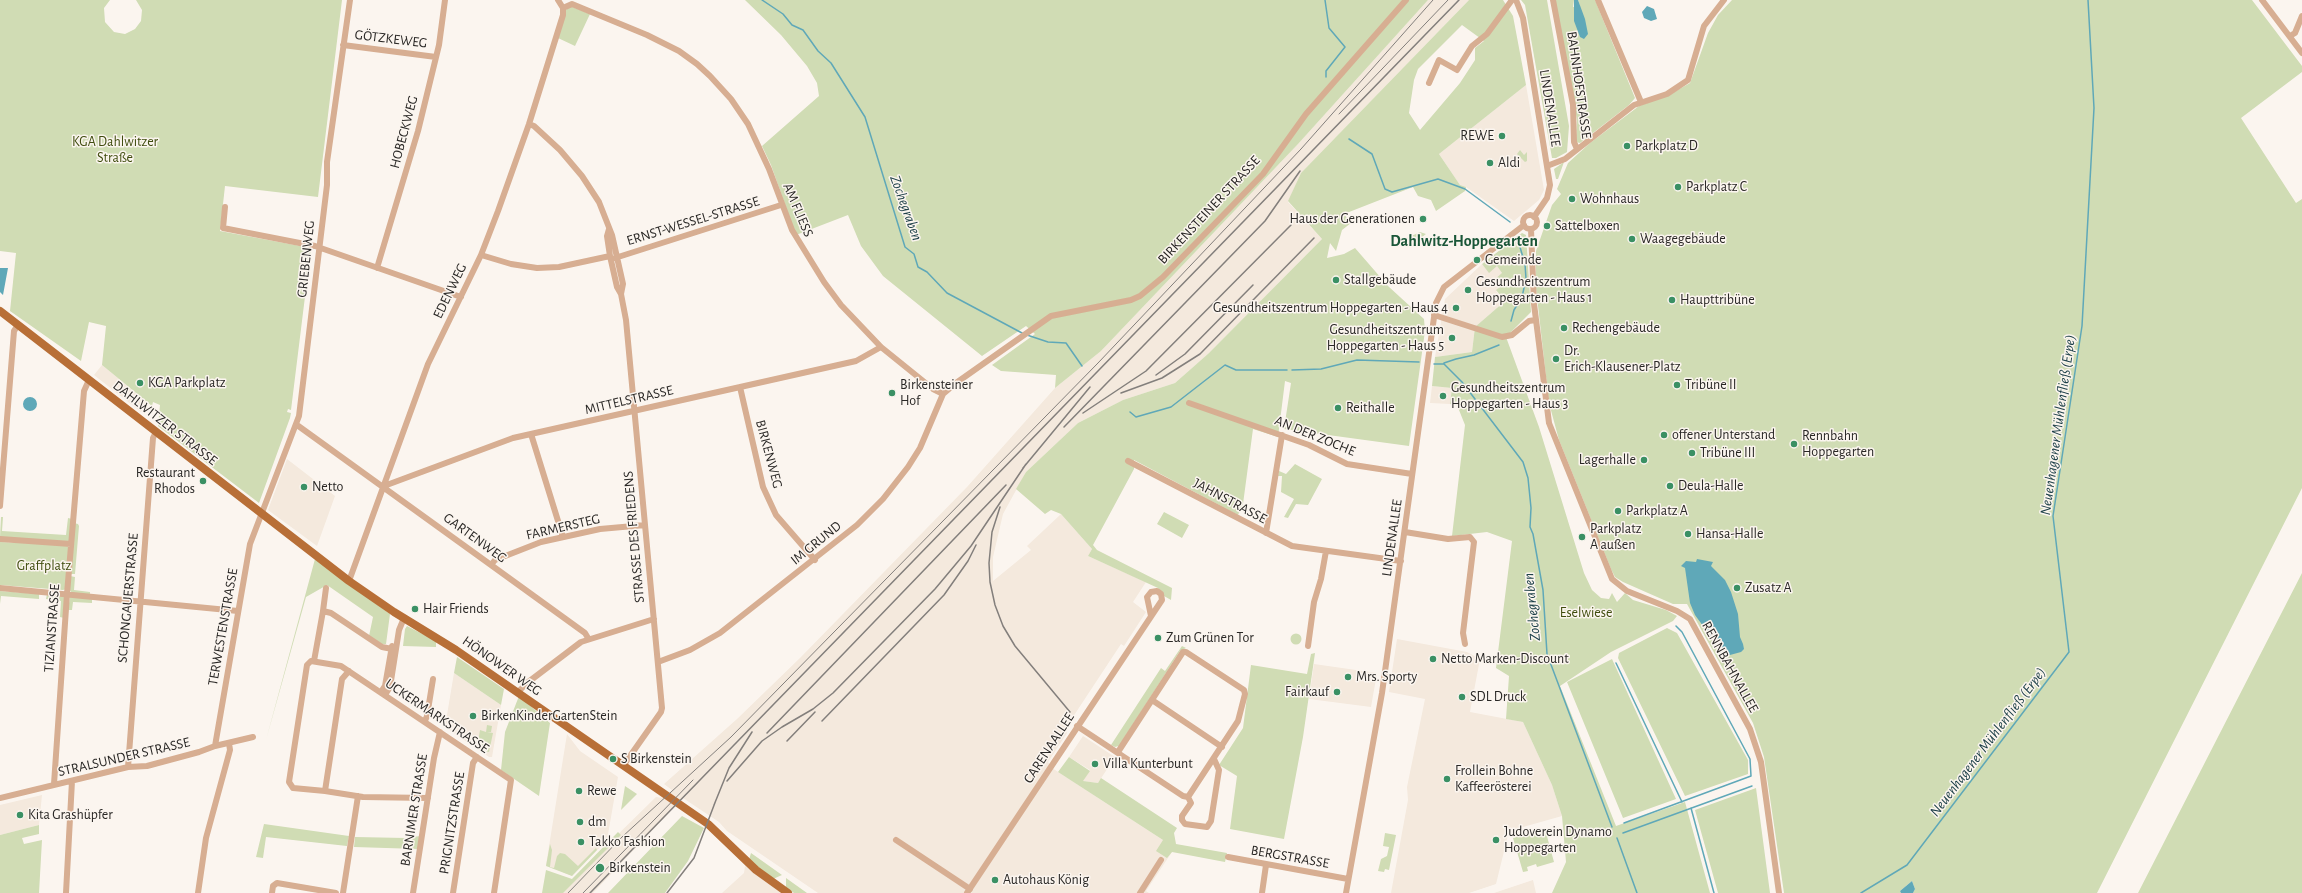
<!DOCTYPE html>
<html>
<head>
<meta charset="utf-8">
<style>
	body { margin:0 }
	canvas { display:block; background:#fbf5ef }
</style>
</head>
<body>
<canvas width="2302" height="893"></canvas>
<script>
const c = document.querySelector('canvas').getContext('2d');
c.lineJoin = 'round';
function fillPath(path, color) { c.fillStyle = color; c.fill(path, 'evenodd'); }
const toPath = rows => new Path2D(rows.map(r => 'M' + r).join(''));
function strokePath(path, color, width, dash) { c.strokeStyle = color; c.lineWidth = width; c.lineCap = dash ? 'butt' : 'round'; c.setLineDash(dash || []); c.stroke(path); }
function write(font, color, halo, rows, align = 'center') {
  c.font = font + ' "Alegreya Sans",sans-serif'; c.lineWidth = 3; c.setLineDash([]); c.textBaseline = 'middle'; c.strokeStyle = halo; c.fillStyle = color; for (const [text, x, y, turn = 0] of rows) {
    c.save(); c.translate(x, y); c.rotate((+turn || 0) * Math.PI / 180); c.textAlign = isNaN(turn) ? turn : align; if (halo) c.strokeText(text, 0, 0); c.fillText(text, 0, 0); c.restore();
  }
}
fillPath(toPath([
	[1428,0,1469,0,1301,173,1288,202,1322,239,1209,353,1175,383,1123,400,1078,423,1026,472,1003,514,993,557,993,581,1031,550,1027,546,1061,514,1092,549,1088,556,1146,582,1133,602,1146,612,1124,646,1121,644,1065,729,1067,733,1048,762,1052,768,1163,840,1172,852,1146,891,1149,893,818,893,727,831,719,822,683,798,593,893,558,893,656,797,663,798,672,790,664,784,737,719,800,658,967,487,1055,388,1101,351,1298,144],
	[1526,85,1544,190,1539,200,1514,221,1466,187,1460,185,1439,154],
	[1482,264,1489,272,1497,266,1502,273,1500,287,1496,291,1505,301,1475,327,1472,352,1435,357,1445,299],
	[102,365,148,403,141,412,94,375],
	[1432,386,1452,388,1450,404,1430,403],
	[287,459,335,496,317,546,268,510],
	[1397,639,1467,652,1480,659,1470,712,1523,722,1552,785,1562,816,1509,831,1496,884,1469,893,1391,893,1408,800,1407,787,1425,699,1389,692],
	[1314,664,1377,673,1371,707,1309,699],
	[454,673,501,705,492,757,489,757,445,727],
	[567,734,580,751,618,777,607,840,572,876,546,865],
	[1083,736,1115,757,1098,783,1082,781,1090,770,1069,757],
	[42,795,39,825,0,835,0,805],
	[745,866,763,880,781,893,722,893,744,873],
	[1533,880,1536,893,1494,893]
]), '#f4e9dd');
fillPath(toPath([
	[0,0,110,0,104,8,105,22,114,32,125,34,135,29,141,21,142,10,136,0,342,0,318,197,225,186,220,231,311,248,291,410,288,409,287,412,291,413,290,418,259,503,158,426,160,405,153,402,152,406,102,365,106,326,89,322,81,361,10,311,16,253,0,251],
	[745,0,1428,0,1298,144,1101,351,1055,388,1056,375,1001,371,992,365,1035,334,1026,326,982,356,883,276,861,246,848,215,796,235,771,165,762,146,819,96,817,83,807,66,781,35],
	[1469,0,1503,0,1513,16,1526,85,1439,154,1460,185,1466,187,1465,191,1436,211,1431,200,1418,196,1413,187,1344,214,1351,223,1342,230,1336,251,1330,243,1327,258,1344,254,1355,248,1388,286,1424,319,1425,331,1409,446,1284,429,1291,383,1285,381,1278,437,1253,429,1243,504,1238,515,1134,460,1134,469,1093,545,1097,550,1172,588,1171,600,1164,596,1158,588,1088,556,1092,549,1061,514,1051,510,1045,514,1016,489,1026,472,1078,423,1123,400,1175,383,1209,353,1322,239,1288,201,1301,173],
	[1462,25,1484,41,1475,48,1475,60,1460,83,1420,130,1409,113,1414,80,1418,69],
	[1521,0,1547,0,1569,126,1567,152,1556,158,1552,158,1525,5],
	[1555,0,1574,0,1573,7,1580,6,1578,0,1595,0,1635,98,1629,105,1580,143,1576,142,1577,120],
	[1732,0,2252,0,2302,66,2302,72,2241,118,2296,203,2302,199,2302,488,2097,893,1913,893,1915,889,1912,881,1900,891,1901,893,1784,893,1764,757,1753,723,1687,604,1673,604,1623,582,1615,577,1611,569,1559,440,1549,403,1536,288,1536,251,1552,205,1561,194,1557,189,1568,163,1590,143,1639,106,1669,95,1690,83,1708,33,1718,15],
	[570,6,590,14,575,46,558,38,566,10],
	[1520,150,1524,155,1527,152,1527,161,1525,162,1520,157,1511,165,1519,156,1517,154],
	[1564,162,1558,179,1556,179,1554,169],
	[1420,232,1426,234,1414,243,1406,243,1400,238,1407,238],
	[1522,233,1526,235,1531,312,1506,337,1539,427,1584,573,1592,590,1601,598,1609,599,1612,593,1617,602,1625,593,1633,600,1666,610,1677,616,1673,621,1611,652,1560,686,1616,826,1685,802,1710,893,1552,893,1566,862,1562,816,1552,785,1523,722,1506,719,1509,676,1496,668,1512,541,1487,532,1452,536,1465,425,1457,405,1450,404,1452,388,1432,386,1435,357,1472,352,1475,327,1505,301,1496,290,1500,287,1494,280,1502,273,1497,266,1489,273,1482,264],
	[1295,464,1322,479,1308,505,1296,504,1288,518,1284,517,1294,499,1281,492,1282,476,1278,476,1279,471,1286,474],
	[1164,512,1189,525,1182,538,1157,524],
	[1,517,3,517,2,531,66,535,68,518,72,519,70,539,68,542,0,537],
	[74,523,78,524,79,526,75,574,70,574],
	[0,542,67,545,69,548,66,589,63,590,0,585],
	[315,559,390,614,386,644,382,644,369,636,373,617,327,585,306,597,266,740],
	[2302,573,2302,893,2138,893],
	[70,576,75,577,74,590,90,592,90,595,72,593,69,589],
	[0,591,39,594,39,599,1,596,0,604],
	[47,594,64,597,64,618,60,617,61,601,46,599],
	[70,597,92,598,92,603,73,602,72,610,68,610],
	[407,626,436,641,436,647,403,646,405,629],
	[1667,628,1677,633,1748,760,1748,774,1685,796,1618,658,1619,653],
	'1290.5 639a5.5 5.5 0 1 1 11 0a5.5 5.5 0 1 1-11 0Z',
	[1182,646,1186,648,1180,651,1119,746,1115,747,1111,745,1161,668,1165,671],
	[1315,653,1303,737,1284,839,1230,829,1237,776,1219,765,1243,728,1251,665,1307,674,1311,654],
	[457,657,504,689,501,705,454,673],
	[1612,659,1676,799,1623,818,1567,682],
	[519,696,550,723,539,796,501,770,505,732],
	[487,725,492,726,491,732,487,732,493,733,489,752,477,749,480,730,486,732],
	[1069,757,1090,771,1083,781,1098,783,1101,778,1177,828,1174,833,1176,844,1227,853,1225,862,1172,852,1167,858,1156,851,1163,840,1058,772],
	[625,786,637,794,621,810],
	[1756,788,1770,893,1718,893,1695,810],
	[682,816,704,828,688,861,665,893,608,893],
	[264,824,349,836,347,846,266,837,263,858,256,857],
	[39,825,39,834,22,838,24,844,42,840,39,893,0,893,0,835],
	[1545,829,1554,862,1537,867,1536,864,1527,867,1528,871,1523,872,1513,838],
	[618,832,621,835,563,893,542,893,546,870,572,879],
	[1385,833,1396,835,1389,870,1385,869,1384,872,1378,871,1381,859,1387,856,1389,847,1383,846],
	[420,836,418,849,354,847,355,837,406,838],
	[550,844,552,850,550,867,554,868,557,856,560,853,565,854,578,866,596,848,597,850,572,876,546,866],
	[751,853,782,875,773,879,749,860],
	[786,878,807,893,794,893,786,887]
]), '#d0dcb4');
fillPath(toPath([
	[1574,0,1578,0,1585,19,1588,34,1584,39,1580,37,1574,21],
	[1647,6,1654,9,1657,19,1651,21,1644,18,1642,12],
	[0,268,8,268,3,295,0,292],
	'23 404a7 7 0 1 1 14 0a7 7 0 1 1-14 0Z',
	[1697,559,1713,562,1711,566,1725,580,1731,592,1738,614,1740,637,1743,644,1744,649,1741,652,1730,655,1720,654,1716,651,1718,649,1717,647,1713,646,1714,641,1695,615,1690,603,1685,568,1681,566,1686,561,1696,562],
	[1912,881,1915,889,1913,893,1901,893,1900,891]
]), '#5fa8b8');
strokePath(toPath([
	[762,0,783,14,792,25,803,30,818,51,831,63,865,117,905,247,914,254,918,267,927,272,947,293,1022,333],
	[1325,0,1329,28,1345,47,1326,71,1326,77],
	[1349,139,1372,154,1385,189,1392,192,1438,179,1465,189,1510,222],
	[1511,321,1514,310,1522,297,1526,279,1525,264,1517,237],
	[1027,335,1048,342,1066,343,1082,366],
	[1444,363,1456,359,1474,355,1499,345],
	[1434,364,1444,364,1462,382,1523,462,1528,478,1531,508,1530,527,1533,534,1543,590,1547,654,1612,827],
	[1292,370,1321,369,1357,360,1419,362],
	[1130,412,1136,417,1171,407,1225,365,1236,370,1287,370],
	[1616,663,1682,802],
	[1691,808,1714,893],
	[1624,823,1751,776,1750,759,1682,632,1676,626],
	[1623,833,1752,786],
	[1617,838,1637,893],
	[1861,893,1907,865,2069,652,2053,516,2082,326,2094,108,2088,0]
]), '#5fa8b8', 1.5);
strokePath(toPath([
	[1516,0,1523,18,1550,185,1547,198,1534,217],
	[1553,0,1573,105,1574,142,1577,149],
	[1598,0,1641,102],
	[2262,0,2302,53],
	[563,8,572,4,647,35,679,51,697,64,710,76,731,99,748,124,769,169,792,230,824,282,841,305,881,347,933,389,943,394],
	[2290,36,2295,33,2302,16],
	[343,45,436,57],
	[1429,83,1439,60,1457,70,1472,46,1487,34,1512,0],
	[529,124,534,126,560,150,582,176,599,202,612,235,623,284,621,294],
	[1547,166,1565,159,1634,105,1667,94,1688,80,1704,26,1724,0],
	[225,207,223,228,315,246,461,297],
	'1523 222a7 7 0 1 1 14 0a7 7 0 1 1-14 0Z',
	[609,229,607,236,610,256,617,287,621,294,626,320,662,708,661,712,623,766],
	[1531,229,1534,304,1549,423,1612,579,1627,591,1677,611,1690,619,1750,729,1761,762,1779,893],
	[481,255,511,264,537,268,559,267,610,256],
	[615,258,781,205],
	[377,268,418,131,439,45,445,0],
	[1434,315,1502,337,1512,335,1529,321,1535,320],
	[740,387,763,487,776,515,815,560],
	[1189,403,1309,445,1347,464,1412,474],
	[297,425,491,565,585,633,588,638],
	[531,434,563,537],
	[1128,461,1292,546,1401,561],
	[384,486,513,438,856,361,881,347],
	[0,506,14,331,18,325],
	[1405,532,1448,539,1470,537,1474,542,1463,633,1465,644],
	[1266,533,1282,435],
	[0,539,71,544],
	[491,565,495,560,541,542,600,529,645,525],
	[349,581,428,364,481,255,498,211,529,124,563,15,563,8,558,0],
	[0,588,238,611],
	[323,611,326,588],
	[1308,646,1314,602,1321,579,1326,551],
	[314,661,323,611,331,613,382,647,392,649],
	[658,662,690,650,720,633,857,525,883,499,908,467,920,448,943,394,956,383,1051,316,1131,300,1140,296,1163,277,1263,174,1306,114,1406,0],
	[349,671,342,679,325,791,363,797,428,798],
	[381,692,385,686,392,646],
	[518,692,527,683,581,642,654,619],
	[385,695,390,687,399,630,404,618],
	[1152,700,1222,747],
	[425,721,427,716,433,679],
	[1077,726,1183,796,1188,797,1191,803,1182,816,1182,820,1185,824,1207,827,1211,821,1219,770,1214,759],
	[215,746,250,544,299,416,327,185,327,162,350,0],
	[1118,752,1183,652,1186,652,1244,690,1245,694,1238,721,1188,797],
	[128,767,153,438,156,432],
	[54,784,67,594,84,391,89,380],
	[325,791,293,788,289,782,307,665,311,661,341,666,511,780,494,893],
	[0,798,128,767,147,766,199,752,215,746,253,737],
	[896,840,970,889],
	[1228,857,1348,879],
	[66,893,72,781],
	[198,893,206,838,230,750,229,743],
	[272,893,273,886,277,883,336,893],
	[343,893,358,796],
	[413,893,434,758,440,732],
	[453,893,473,763,477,757],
	[967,893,1162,600,1161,594,1157,591,1151,592,1147,597,1151,616],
	[1140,893,1161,860],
	[1262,893,1266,865],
	[1346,893,1382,693,1436,303,1444,287,1524,225]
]), '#d7ae92', 6);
strokePath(toPath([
	[0,311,349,581,394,612,456,650,708,824,756,870,788,893]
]), '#b86f37', 8);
strokePath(toPath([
	[1339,114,1448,0],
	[568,893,622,837,731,737,1098,363,1301,149,1433,0],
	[583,893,693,780]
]), '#837f7c', 1);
strokePath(toPath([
	[1156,375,1185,354,1253,285],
	[1121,393,1162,378,1200,354,1314,238],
	[1083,413,1146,371,1291,225],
	[1064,427,1265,221,1300,171],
	[1023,468,1090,387],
	[1000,507,992,532,989,563,990,582,995,605,1003,626,1015,646,1070,712],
	[822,721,944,595,968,561,976,545],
	[767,733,1006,485],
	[787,741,815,712],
	[727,781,762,741,782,727,813,709,833,693,935,589,971,546,1026,464],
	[714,805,729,768,752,732],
	[590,893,1459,0],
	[667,893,694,858,716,800]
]), '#837f7c', 1.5);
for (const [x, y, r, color] of [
	[1502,136,4,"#3a9064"],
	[1627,146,4,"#3a9064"],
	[1490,163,4,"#3a9064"],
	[1678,187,4,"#3a9064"],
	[1572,199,4,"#3a9064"],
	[1423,219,4,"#3a9064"],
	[1547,226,4,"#3a9064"],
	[1632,239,4,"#3a9064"],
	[1477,260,4,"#3a9064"],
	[1336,280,4,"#3a9064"],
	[1468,290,4,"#3a9064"],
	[1672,300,4,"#3a9064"],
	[1456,308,4,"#3a9064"],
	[1564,328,4,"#3a9064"],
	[1452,338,4,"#3a9064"],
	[1556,359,4,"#3a9064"],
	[140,383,4,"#3a9064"],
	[1677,385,4,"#3a9064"],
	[892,393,4,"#3a9064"],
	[1443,396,4,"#3a9064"],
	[1338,408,4,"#3a9064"],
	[1664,435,4,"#3a9064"],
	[1794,444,4,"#3a9064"],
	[1692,453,4,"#3a9064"],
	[1644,460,4,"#3a9064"],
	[203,481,4,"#3a9064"],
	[1670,486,4,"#3a9064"],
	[304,487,4,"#3a9064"],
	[1618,511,4,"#3a9064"],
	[1688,534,4,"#3a9064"],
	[1582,537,4,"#3a9064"],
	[1737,588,4,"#3a9064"],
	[415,609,4,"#3a9064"],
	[1158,638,4,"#3a9064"],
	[1433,659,4,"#3a9064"],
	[1348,677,4,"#3a9064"],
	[1337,692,4,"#3a9064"],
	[1462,697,4,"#3a9064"],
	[473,716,4,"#3a9064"],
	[613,759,4,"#3a9064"],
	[1095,764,4,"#3a9064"],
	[1447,779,4,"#3a9064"],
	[579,791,4,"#3a9064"],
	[20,815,4,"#3a9064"],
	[580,822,4,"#3a9064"],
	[1496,840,4,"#3a9064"],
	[581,842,4,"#3a9064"],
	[600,868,5,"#3a9064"],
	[995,880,4,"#3a9064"]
]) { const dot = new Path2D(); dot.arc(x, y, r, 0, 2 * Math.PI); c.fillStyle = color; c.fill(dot); strokePath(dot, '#fbf5ef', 1.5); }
write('14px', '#292725', '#fbf5ef', [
	["GÖTZKEWEG",391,39,7],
	["BAHNHOFSTRASSE",1579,85,82],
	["LINDENALLEE",1550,108,81],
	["HOBECKWEG",404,132,-75],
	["AM FLIESS",798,210,67],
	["BIRKENSTEINER STRASSE",1209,210,-47],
	["ERNST-WESSEL-STRASSE",693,221,-17],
	["GRIEBENWEG",306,259,-84],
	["EDENWEG",450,291,-64],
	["MITTELSTRASSE",629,400,-13],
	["DAHLWITZER STRASSE",165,423,38],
	["AN DER ZOCHE",1315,436,22],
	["BIRKENWEG",769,454,75],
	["JAHNSTRASSE",1230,501,28],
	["FARMERSTEG",563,527,-13],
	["STRASSE DES FRIEDENS",634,537,-95],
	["GARTENWEG",475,538,36],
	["LINDENALLEE",1392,538,-82],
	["IM GRUND",816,543,-39],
	["SCHONGAUERSTRASSE",128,598,-85],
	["TERWESTENSTRASSE",223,627,-80],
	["TIZIANSTRASSE",52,628,-86],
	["HÖNOWER WEG",502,666,35],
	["RENNBAHNALLEE",1730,667,61],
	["UCKERMARKSTRASSE",437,716,34],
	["CARENAALLEE",1049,748,-57],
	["STRALSUNDER STRASSE",124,757,-13],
	["BARNIMER STRASSE",414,810,-81],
	["PRIGNITZSTRASSE",452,823,-81],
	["BERGSTRASSE",1290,857,10]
]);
write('14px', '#292725', '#fbf5ef', [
	["REWE",1494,136,"right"],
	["Parkplatz D",1635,146],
	["Aldi",1498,163],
	["Parkplatz C",1686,187],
	["Wohnhaus",1580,199],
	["Haus der Generationen",1415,219,"right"],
	["Sattelboxen",1555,226],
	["Waagegebäude",1640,239],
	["Gemeinde",1485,260],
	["Stallgebäude",1344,280],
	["Gesundheitszentrum",1476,282],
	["Hoppegarten - Haus 1",1476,298],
	["Haupttribüne",1680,300],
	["Gesundheitszentrum Hoppegarten - Haus 4",1448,308,"right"],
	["Rechengebäude",1572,328],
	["Gesundheitszentrum",1444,330,"right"],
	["Hoppegarten - Haus 5",1444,346,"right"],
	["Dr.",1564,351],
	["Erich-Klausener-Platz",1564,367],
	["KGA Parkplatz",148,383],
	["Birkensteiner",900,385],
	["Hof",900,401],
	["Tribüne II",1685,385],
	["Gesundheitszentrum",1451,388],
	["Hoppegarten - Haus 3",1451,404],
	["Reithalle",1346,408],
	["offener Unterstand",1672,435],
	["Rennbahn",1802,436],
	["Hoppegarten",1802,452],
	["Tribüne III",1700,453],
	["Lagerhalle",1636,460,"right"],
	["Restaurant",195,473,"right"],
	["Rhodos",195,489,"right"],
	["Deula-Halle",1678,486],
	["Netto",312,487],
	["Parkplatz A",1626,511],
	["Parkplatz",1590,529],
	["A außen",1590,545],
	["Hansa-Halle",1696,534],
	["Zusatz A",1745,588],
	["Hair Friends",423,609],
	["Zum Grünen Tor",1166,638],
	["Netto Marken-Discount",1441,659],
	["Mrs. Sporty",1356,677],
	["Fairkauf",1329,692,"right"],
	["SDL Druck",1470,697],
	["BirkenKinderGartenStein",481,716],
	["S Birkenstein",621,759],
	["Villa Kunterbunt",1103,764],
	["Frollein Bohne",1455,771],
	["Kaffeerösterei",1455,787],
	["Rewe",587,791],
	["Kita Grashüpfer",28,815],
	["dm",588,822],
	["Judoverein Dynamo",1504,832],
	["Hoppegarten",1504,848],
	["Takko Fashion",589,842],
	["Birkenstein",609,868],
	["Autohaus König",1003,880]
], 'left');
write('14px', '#3f4c0d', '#fbf5ef', [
	["KGA Dahlwitzer",115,142],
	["Straße",115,158],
	["Graffplatz",44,566],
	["Eselwiese",1586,613]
]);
write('italic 15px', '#1d4048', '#fbf5ef', [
	["Zochegraben",906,208,70],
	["Neuenhagener Mühlenfließ (Erpe)",2058,425,-82],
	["Zochegraben",1532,607,-96],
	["Neuenhagener Mühlenfließ (Erpe)",1988,742,-53]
]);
write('bold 16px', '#1a5638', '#fbf5ef', [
	["Dahlwitz-Hoppegarten",1464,241]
]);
</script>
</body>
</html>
